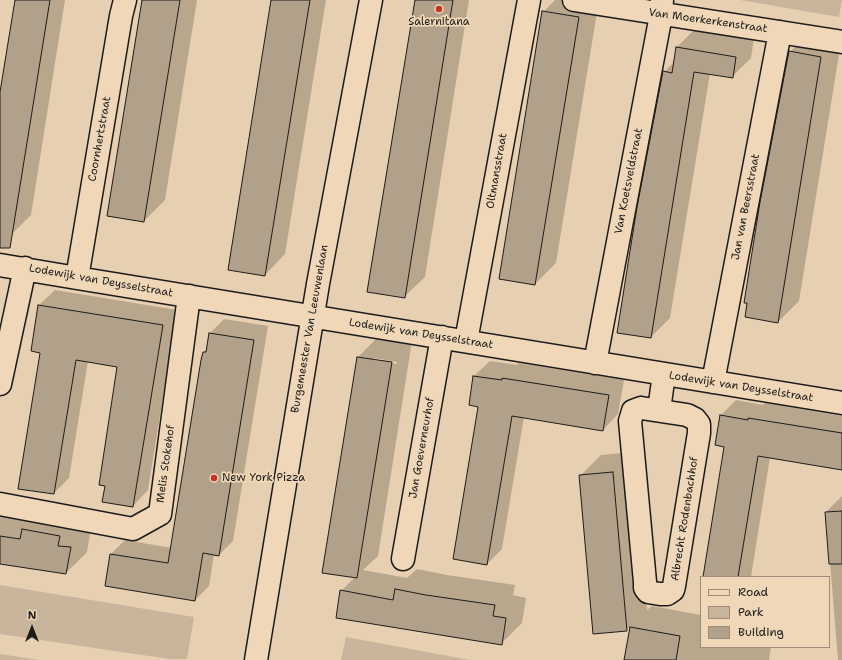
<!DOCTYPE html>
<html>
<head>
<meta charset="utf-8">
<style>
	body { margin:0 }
	#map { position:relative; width:842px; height:660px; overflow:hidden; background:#e7d0b1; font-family:"Shantell Sans",sans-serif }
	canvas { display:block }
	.legend { position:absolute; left:700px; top:576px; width:130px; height:72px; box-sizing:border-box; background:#efd7b7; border:1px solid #9b8c79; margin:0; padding:5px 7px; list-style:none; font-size:12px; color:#1c1c1c }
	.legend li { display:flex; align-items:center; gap:8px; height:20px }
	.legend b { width:20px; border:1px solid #9b8c79 }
	.north { position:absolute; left:12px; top:608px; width:40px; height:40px; -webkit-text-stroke:3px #efd7b7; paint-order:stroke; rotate:0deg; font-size:11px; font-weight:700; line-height:16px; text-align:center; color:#1c1c1c }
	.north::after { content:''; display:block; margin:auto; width:14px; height:18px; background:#1c1c1c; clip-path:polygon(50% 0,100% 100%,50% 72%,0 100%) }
</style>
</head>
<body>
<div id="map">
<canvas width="842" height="660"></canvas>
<ul class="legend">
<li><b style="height:5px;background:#efd7b7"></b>Road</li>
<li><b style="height:11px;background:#c9b59b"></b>Park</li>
<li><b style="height:11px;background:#b1a18a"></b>Building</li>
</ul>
<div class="north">N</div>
</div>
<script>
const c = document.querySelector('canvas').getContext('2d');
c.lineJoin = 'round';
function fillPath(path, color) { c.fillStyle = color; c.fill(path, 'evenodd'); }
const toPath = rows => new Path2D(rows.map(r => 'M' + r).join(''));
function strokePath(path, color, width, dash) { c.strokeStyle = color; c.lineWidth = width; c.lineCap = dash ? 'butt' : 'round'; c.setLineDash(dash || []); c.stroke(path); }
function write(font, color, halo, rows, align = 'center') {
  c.font = font + ' "Shantell Sans",sans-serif'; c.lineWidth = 3.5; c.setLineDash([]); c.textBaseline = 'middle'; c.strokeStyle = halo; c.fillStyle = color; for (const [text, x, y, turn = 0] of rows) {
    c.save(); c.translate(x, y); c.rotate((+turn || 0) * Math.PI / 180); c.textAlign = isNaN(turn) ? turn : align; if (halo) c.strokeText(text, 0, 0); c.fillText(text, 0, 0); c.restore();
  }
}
fillPath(toPath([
	[740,0,842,0,839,17],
	[0,585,194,617,187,659,169,659,0,634],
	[346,637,470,660,341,660],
	[0,654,40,660,0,660]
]), '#c9b59b');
fillPath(toPath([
	[16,0,65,0,31,215,12,234,0,232,0,98],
	[143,0,197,0,165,200,144,221],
	[272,0,326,0,285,254,265,275],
	[416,0,469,0,425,277,404,297],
	[555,0,599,0,556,263,535,284,543,12],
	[696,28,754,38,751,58,732,77,710,73,670,318,651,337,664,72,675,61,677,47],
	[811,31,842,36,799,301,778,322,790,52],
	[55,290,177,310,148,490,133,506,119,366,88,361,69,478,54,493,42,352,39,305],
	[224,319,268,326,233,541,219,555,214,554,209,586,195,600,111,554,125,540,172,548,204,352,208,348,210,333],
	[379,336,412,341,378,556,363,570,407,578,417,569,447,575,515,585,513,595,526,598,522,623,501,644,341,591,355,577,358,357],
	[374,358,397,362,397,364,374,360],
	[490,361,517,365,518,363,624,380,618,414,603,430,524,417,502,549,487,564,479,406,470,405,474,376],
	[736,400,763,405,765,403,842,416,842,469,770,457,751,577,704,577,726,446,720,416],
	[634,452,647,610,652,606,701,615,701,647,771,647,769,660,625,660,631,626,626,630,580,476,601,455],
	[842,496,842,660,838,660,826,512],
	[0,501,91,527,87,552,66,573,0,563]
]), '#0003');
const building = toPath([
	[15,0,50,0,10,248,0,248,0,92,15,0],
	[142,0,180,0,144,222,107,216,142,0],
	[271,0,310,0,265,276,228,270,271,0],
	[415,0,453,0,405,298,367,292,415,0],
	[542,11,579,17,535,285,499,279,542,11],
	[676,47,736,57,733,78,694,72,651,338,617,333,637,207,663,71,672,73,676,47],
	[789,51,821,57,778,323,745,317,747,303,744,303,760,202,789,51],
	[38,305,163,325,133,507,102,502,105,486,99,485,117,367,76,360,54,494,18,489,40,353,31,351,38,305],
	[209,333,254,340,219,556,203,553,195,601,105,586,110,554,168,563,201,360,203,352,206,352,209,333],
	[357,357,392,362,357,578,322,573,357,357],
	[473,376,502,380,502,378,609,395,603,431,512,416,487,565,453,559,478,407,469,405,473,376],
	[720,415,748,420,748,418,842,433,842,470,758,456,738,577,703,577,724,447,715,445,720,415],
	[613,472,627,631,593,634,579,475,613,472],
	[842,511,842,564,829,564,825,512,842,511],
	[22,529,60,536,58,546,71,547,66,574,0,564,0,536,20,539,22,529],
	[395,589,426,595,495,605,493,616,506,618,502,645,336,618,340,590,393,600,395,589],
	[630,627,680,636,676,660,624,660,630,627]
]);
fillPath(building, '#b1a18a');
strokePath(building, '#1c1c1c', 1);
const minor = toPath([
	[574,0,842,42],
	[0,265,77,278,842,403],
	[77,278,121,16,125,0],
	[466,341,529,0],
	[595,363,661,15,662,0],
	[713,382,780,32],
	[0,384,25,268],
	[641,408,687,415,695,419,699,424,699,433,674,586,673,590,667,594,660,594,648,592,645,588,645,582,630,421,633,411,641,408],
	[659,410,664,374],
	[0,504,133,529,160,514,189,296],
	[403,559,442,337],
	[256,660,318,284,371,0]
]);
strokePath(minor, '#1c1c1c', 25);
strokePath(minor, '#efd7b7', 22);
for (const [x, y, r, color] of [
	[439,9,4,"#c8321e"],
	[214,478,4,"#c8321e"]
]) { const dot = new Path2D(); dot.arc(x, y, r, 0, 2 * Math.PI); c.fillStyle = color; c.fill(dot); strokePath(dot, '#efd7b7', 1.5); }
write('11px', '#1c1c1c', '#efd7b7', [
	["Van Moerkerkenstraat",708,21,8],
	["Coornhertstraat",100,139,-80],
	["Oltmansstraat",497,171,-80],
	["Van Koetsveldstraat",629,181,-79],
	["Jan van Beersstraat",746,207,-79],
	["Lodewijk van Deysselstraat",101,281,10],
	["Burgemeester Van Leeuwenlaan",310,329,-80],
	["Lodewijk van Deysselstraat",421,334,9],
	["Lodewijk van Deysselstraat",741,387,9],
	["Jan Goeverneurhof",422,448,-80],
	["Melis Stokehof",166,464,-82],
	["Albrecht Rodenbachhof",685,519,-81]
]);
write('11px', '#1c1c1c', '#efd7b7', [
	["Salernitana",439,22],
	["New York Pizza",222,478,"left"]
]);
</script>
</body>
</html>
